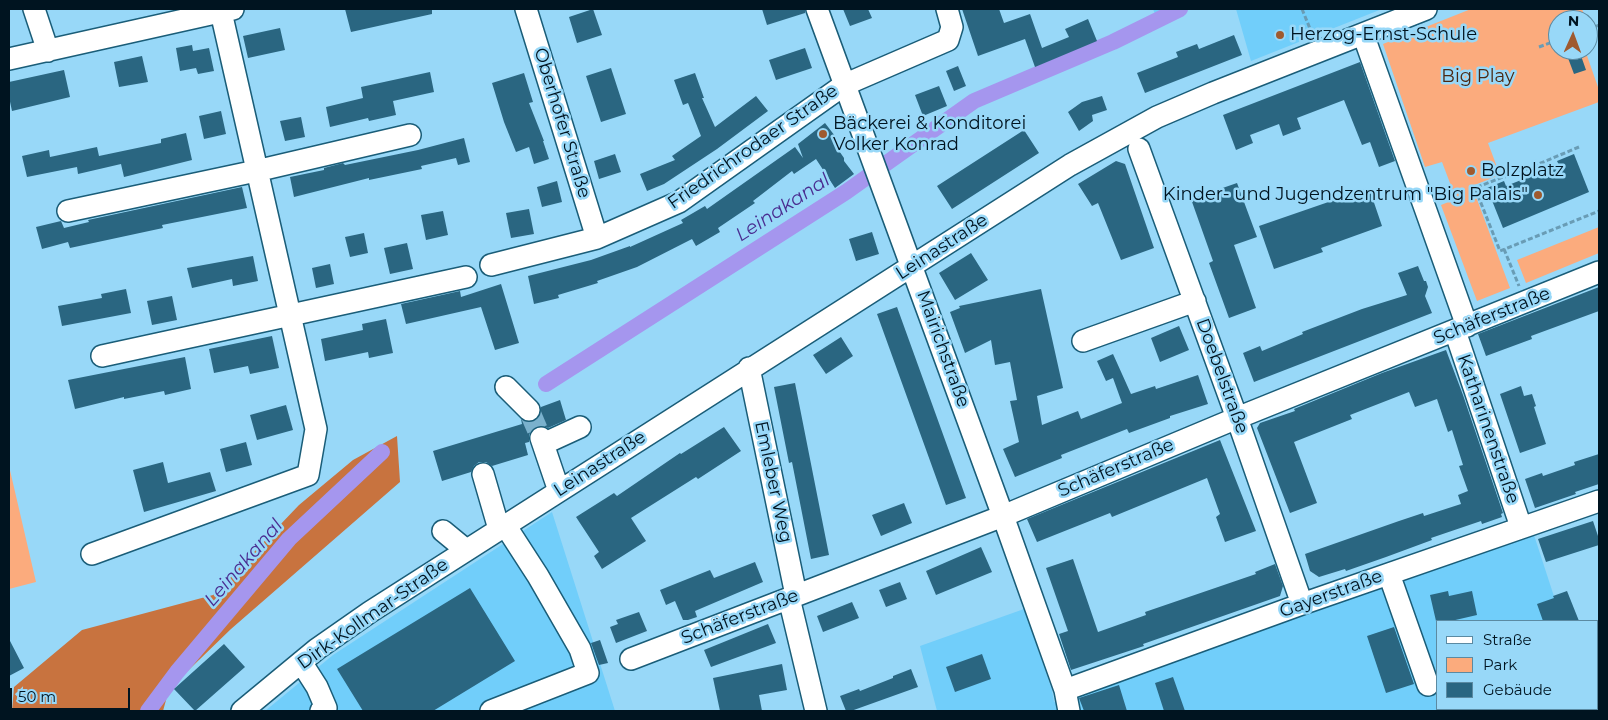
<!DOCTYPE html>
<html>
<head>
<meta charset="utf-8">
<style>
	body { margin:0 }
	#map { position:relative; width:1608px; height:720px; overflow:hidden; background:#98d8f8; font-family:Montserrat,sans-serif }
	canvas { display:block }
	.frame { position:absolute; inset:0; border:10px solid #001420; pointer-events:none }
	.legend { position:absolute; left:1436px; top:620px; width:162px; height:90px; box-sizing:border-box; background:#98d8f8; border:1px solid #5b8aa2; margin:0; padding:6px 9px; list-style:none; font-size:15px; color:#001420 }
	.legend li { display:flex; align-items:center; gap:10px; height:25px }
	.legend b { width:25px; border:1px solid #5b8aa2 }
	.north { position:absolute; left:1548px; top:10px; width:50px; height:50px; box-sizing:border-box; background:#98d8f8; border:1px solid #5b8aa2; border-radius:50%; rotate:2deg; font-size:14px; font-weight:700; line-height:20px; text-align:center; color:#001420 }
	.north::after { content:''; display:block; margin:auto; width:18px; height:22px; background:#9f5a2e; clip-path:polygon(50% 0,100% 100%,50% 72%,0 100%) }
	.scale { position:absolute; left:10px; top:688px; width:120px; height:22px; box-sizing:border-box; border:2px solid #001420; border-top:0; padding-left:6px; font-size:15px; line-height:18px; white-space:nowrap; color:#001420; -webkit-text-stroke:4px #98d8f8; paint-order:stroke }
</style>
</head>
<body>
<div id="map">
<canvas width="1608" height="720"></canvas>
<div class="frame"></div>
<ul class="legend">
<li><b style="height:6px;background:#fff"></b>Straße</li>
<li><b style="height:14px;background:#fbab7d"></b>Park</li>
<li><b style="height:14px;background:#2a6681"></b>Gebäude</li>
</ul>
<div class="north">N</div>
<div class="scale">50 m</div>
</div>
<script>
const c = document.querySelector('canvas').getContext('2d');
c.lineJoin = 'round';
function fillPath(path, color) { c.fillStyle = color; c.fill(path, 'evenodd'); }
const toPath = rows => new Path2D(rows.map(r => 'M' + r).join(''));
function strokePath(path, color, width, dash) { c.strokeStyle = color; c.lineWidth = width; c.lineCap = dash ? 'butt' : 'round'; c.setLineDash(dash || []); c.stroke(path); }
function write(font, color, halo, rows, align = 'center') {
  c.font = font + ' Montserrat,sans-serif'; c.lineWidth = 5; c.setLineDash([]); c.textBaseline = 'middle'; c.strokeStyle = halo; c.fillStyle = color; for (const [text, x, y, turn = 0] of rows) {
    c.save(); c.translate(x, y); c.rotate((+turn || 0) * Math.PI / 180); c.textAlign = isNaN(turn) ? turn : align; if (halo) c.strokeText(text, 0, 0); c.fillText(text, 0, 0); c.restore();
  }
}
fillPath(toPath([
	[1153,9,1189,9,1159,24],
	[1236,9,1382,9,1251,61],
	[552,512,615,711,265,711,333,655],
	[1534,535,1562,621,1437,621,1437,709,1510,709,1502,711,937,711,920,646,1024,609,1052,690,1054,702]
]), '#71cefa');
fillPath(toPath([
	[1471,9,1582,9,1585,17,1582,20,1558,20,1558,50,1585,50,1599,90,1599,102,1488,143,1500,175,1472,186,1510,288,1477,301,1441,205,1456,199,1442,162,1425,167,1383,44],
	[1599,227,1599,253,1526,283,1517,260],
	[9,466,36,582,9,589]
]), '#fbab7d');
fillPath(toPath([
	[397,436,400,482,231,629,169,689,163,711,12,711,14,687,82,630,213,595,299,505,353,460]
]), '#c8733f');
strokePath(toPath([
	[546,384,846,192,974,101,1113,42,1180,9],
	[148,711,177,672,289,539,382,452]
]), '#a596ee', 16);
fillPath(toPath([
	[345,9,432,9,432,14,351,32],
	[593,9,602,35,577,43,569,17],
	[762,9,805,9,805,13,767,25],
	[843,9,868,9,872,18,850,26],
	[962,9,999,9,1004,23,1030,14,1042,48,1069,37,1065,29,1088,19,1097,41,1035,67,1025,39,978,56],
	[280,28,285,50,248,58,243,36],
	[1234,35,1242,55,1145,93,1137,73,1178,57,1176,52,1197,44,1199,49],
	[192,45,193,51,209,48,214,71,198,74,196,68,180,71,176,48],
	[805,48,812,68,776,80,769,60],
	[1565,50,1579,50,1586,70,1574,74],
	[142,56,148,82,119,87,114,62],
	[1360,62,1395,161,1379,167,1370,142,1362,145,1344,100,1297,118,1301,129,1283,136,1279,124,1250,135,1253,143,1236,150,1223,115],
	[958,66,966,86,954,91,946,71],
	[611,68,626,114,601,122,586,76],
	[64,70,70,97,12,111,9,97,9,82],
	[430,72,434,92,393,101,396,115,369,121,368,118,330,127,326,107,363,98,361,87],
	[524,73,533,102,529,103,544,141,543,141,549,159,534,164,529,147,516,152,504,122,492,83],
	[695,73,704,98,702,98,715,127,756,96,768,111,717,149,664,184,647,191,640,174,675,160,672,156,701,136,688,103,683,105,674,80],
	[939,86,947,106,923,116,915,95],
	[1102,96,1107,110,1092,115,1093,121,1079,131,1068,112,1082,102],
	[221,111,226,134,204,139,199,116],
	[301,117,305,137,285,141,280,121],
	[825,123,838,140,835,145,844,158,844,161,854,174,835,188,816,159,794,174,792,171,753,201,755,203,718,228,720,232,696,246,692,239,637,267,597,281,598,283,558,295,559,298,534,304,528,276,591,260,630,246,630,247,683,223,681,220,705,206,707,209,795,147,803,158,798,144],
	[1024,130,1039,153,952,209,937,186],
	[186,133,192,160,124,177,121,164,78,174,77,167,27,177,22,156,49,150,50,157,97,147,99,156,161,143,161,139],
	[464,138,470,162,458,165,456,158,421,166,422,169,369,180,369,178,294,197,290,177,324,170,324,168,343,163,345,165,418,150],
	[615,154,621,172,599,179,594,161],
	[1574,154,1589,192,1503,228,1487,188,1504,181,1506,186,1559,165,1557,161],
	[1116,161,1125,164,1154,248,1121,260,1098,203,1092,206,1078,184],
	[557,181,562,202,542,207,537,187],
	[1237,183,1257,237,1234,245,1256,308,1229,318,1209,263,1213,261,1191,199],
	[242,187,247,208,162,225,163,228,70,248,68,242,42,249,36,227,61,221,64,228,89,222,88,220],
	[1369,188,1382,226,1321,248,1323,252,1274,269,1259,226],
	[529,209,534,234,511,238,506,213],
	[443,211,448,235,426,240,421,215],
	[872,232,879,254,856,261,849,239],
	[364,233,368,253,350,257,345,237],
	[407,243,413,269,390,274,384,248],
	[971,253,988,280,955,300,939,273],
	[253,256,258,281,233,286,232,279,192,288,187,268],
	[330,264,334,284,316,288,312,268],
	[1418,266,1424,281,1426,281,1428,287,1425,296,1432,313,1254,382,1243,353,1260,346,1262,351,1303,334,1302,332,1362,309,1407,295,1398,273],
	[501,284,519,343,495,350,481,307,406,324,401,304,460,291,461,297],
	[1599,287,1599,311,1531,336,1532,339,1486,356,1478,334],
	[126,289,131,313,62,326,58,306,102,298,101,294],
	[1041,289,1063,388,1037,396,1042,425,1078,411,1081,419,1122,403,1113,378,1106,381,1097,361,1113,354,1131,394,1155,386,1156,389,1198,375,1208,404,1170,416,1170,418,1129,433,1127,429,1061,455,1062,458,1015,477,1003,449,1019,442,1010,401,1017,400,1010,362,995,365,991,340,965,353,950,312,960,308,959,306],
	[172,296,177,320,152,325,147,301],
	[897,307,966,498,946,505,877,314],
	[386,319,393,353,369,358,368,352,325,361,321,339,363,330,362,324],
	[1179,326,1189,350,1160,362,1151,338],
	[272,336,279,368,250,374,248,366,214,373,209,349],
	[841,337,853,356,826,374,813,355],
	[1446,350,1463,395,1503,513,1501,514,1502,517,1482,524,1481,521,1431,538,1432,540,1386,557,1346,571,1345,569,1319,577,1310,571,1305,554,1399,521,1423,513,1424,516,1461,504,1458,495,1468,491,1459,466,1463,465,1452,430,1448,432,1437,399,1415,407,1409,392,1350,415,1352,419,1294,442,1317,503,1290,513,1257,428,1260,423,1295,411,1294,409,1382,373],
	[185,357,191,389,165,395,164,391,124,399,124,397,75,409,68,380],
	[795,383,829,555,811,559,792,462,789,463,774,387],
	[1521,386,1524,396,1532,394,1536,406,1534,407,1546,444,1520,453,1500,394],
	[560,400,566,420,548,428,543,426,537,426,532,429,529,435,529,442,525,443,528,455,492,466,486,462,479,462,474,466,471,472,442,481,433,451,522,424,521,419,526,422,533,422,538,418,541,414,541,407],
	[286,405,293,430,257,440,250,415],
	[724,427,741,451,698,479,696,477,631,518,646,541,602,569,594,556,599,552,576,517,614,493,617,496,680,453,681,454],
	[1220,440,1256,531,1225,542,1216,517,1220,514,1207,478,1112,517,1110,513,1037,542,1027,519],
	[246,442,252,465,226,472,220,449],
	[1599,454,1599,484,1575,492,1576,494,1535,508,1525,479,1542,473,1543,476,1575,465,1574,462],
	[163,462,168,483,210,472,216,491,144,512,133,470],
	[904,503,912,523,881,536,872,515],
	[1593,521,1599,539,1599,545,1546,562,1538,539],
	[981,547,992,572,936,595,926,571],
	[1073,559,1098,632,1146,615,1145,612,1256,574,1255,572,1275,564,1283,586,1280,596,1143,644,1144,646,1071,670,1059,634,1068,631,1046,568],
	[755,562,763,582,695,611,697,617,688,620,683,620,675,601,666,605,660,590,710,570,714,578],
	[900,582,907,599,886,607,879,590],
	[470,588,515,661,433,711,363,711,337,669],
	[1448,591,1449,596,1472,591,1477,615,1451,621,1436,621,1430,595],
	[1567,591,1579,621,1543,621,1537,604,1554,598,1553,596],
	[852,602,859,618,823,632,817,616],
	[639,612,647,631,616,643,610,627,618,624,616,620],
	[768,624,776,643,711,667,704,650],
	[1394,627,1414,684,1386,693,1367,636],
	[9,639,24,668,9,676],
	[600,640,608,663,599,665,591,643],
	[224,644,245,667,195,711,174,689],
	[982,654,991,679,955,692,946,667],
	[782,664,787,690,759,695,762,711,720,711,713,678],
	[911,669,918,687,851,711,846,711,840,696,859,689,860,691,893,678,893,676],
	[1173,677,1185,711,1164,711,1155,683],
	[1119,685,1127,711,1084,711,1079,698]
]), '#2a6681');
strokePath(toPath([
	[529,410,541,438]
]), '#7ab1cd', 21, [21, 11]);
const minor = toPath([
	[34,9,48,51],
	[526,9,597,238],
	[817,9,1003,516,1065,690,1069,711],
	[1363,34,1467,326],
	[9,59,233,9],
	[1139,149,1237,418,1302,604],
	[68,211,256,171,410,135],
	[491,265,597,238,679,202,844,85,948,40,952,27,947,9],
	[1455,331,1521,527],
	[1083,341,1195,301],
	[102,356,466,277],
	[749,368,796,595],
	[506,387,529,410],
	[541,438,559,491],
	[543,444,580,427],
	[483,474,499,529],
	[443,531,466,550],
	[92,554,308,475,316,429,221,12],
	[1389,574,1428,685],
	[789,598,816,711],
	[631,659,1003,516,1237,418,1599,272],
	[301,662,317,687,326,708,321,711],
	[1065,690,1302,604,1599,501],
	[242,711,317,649,370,612,1070,165,1157,117,1213,93,1426,9],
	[491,711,588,673,580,649,538,576,505,525]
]);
strokePath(minor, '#1a5d78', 24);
strokePath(toPath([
	[1302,9,1313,36],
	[1588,30,1599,25],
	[1539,47,1558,40],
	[1579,147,1510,176,1503,177,1475,188,1500,251,1599,211],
	[1504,249,1519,286]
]), '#699cb5', 3, [5, 2.5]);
strokePath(minor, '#fff', 21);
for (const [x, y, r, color] of [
	[1280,35,5,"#9f5a2e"],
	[823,134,5,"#9f5a2e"],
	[1471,171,5,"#9f5a2e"],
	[1538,195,5,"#9f5a2e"]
]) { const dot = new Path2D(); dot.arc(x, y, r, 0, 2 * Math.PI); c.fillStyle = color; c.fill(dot); strokePath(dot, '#98d8f8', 2); }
write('18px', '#001420', '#98d8f8', [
	["Herzog-Ernst-Schule",1290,35],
	["Bäckerei & Konditorei",833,124],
	["Volker Konrad",833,145],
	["Bolzplatz",1481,171],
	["Kinder- und Jugendzentrum \"Big Palais\"",1528,195,"right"]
], 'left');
write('18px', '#4b2812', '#98d8f8', [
	["Big Play",1478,77]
]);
write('18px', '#001420', '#98d8f8', [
	["Oberhofer Straße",562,123,73],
	["Friedrichrodaer Straße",753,147,-35],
	["Leinastraße",942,247,-33],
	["Schäferstraße",1492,316,-22],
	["Mairichstraße",943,349,70],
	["Doebelstraße",1222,376,70],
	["Katharinenstraße",1488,429,71],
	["Leinastraße",600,464,-33],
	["Schäferstraße",1116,468,-23],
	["Emleber Weg",773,482,78],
	["Gayerstraße",1331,594,-20],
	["Dirk-Kollmar-Straße",373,614,-35],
	["Schäferstraße",740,617,-21]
]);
write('italic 19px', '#4a2d91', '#98d8f8', [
	["Leinakanal",783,208,-33],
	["Leinakanal",244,563,-49]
]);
</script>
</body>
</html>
